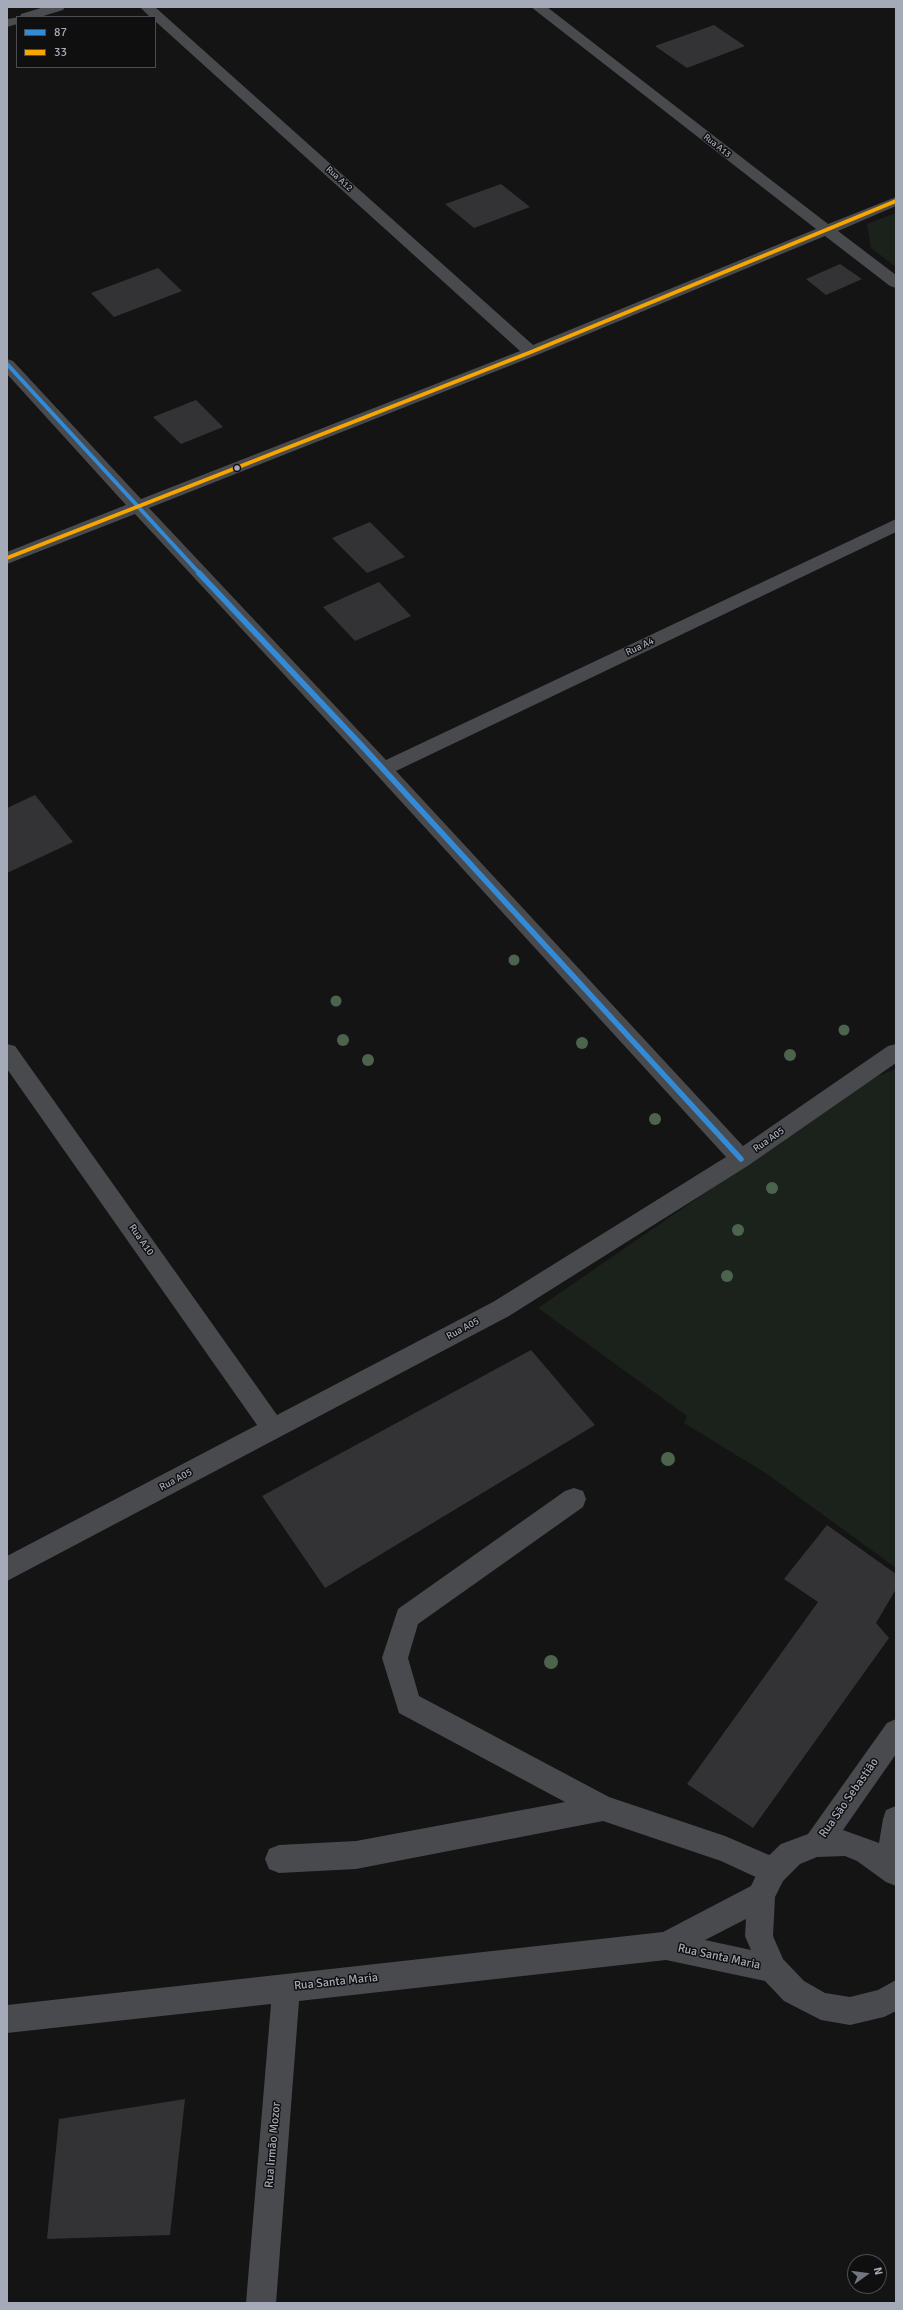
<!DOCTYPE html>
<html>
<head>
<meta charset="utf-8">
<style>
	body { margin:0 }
	#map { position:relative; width:903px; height:2310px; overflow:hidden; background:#141414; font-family:Signika,sans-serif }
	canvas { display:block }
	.frame { position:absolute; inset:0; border:8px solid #a4aab7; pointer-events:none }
	.legend { position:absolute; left:16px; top:16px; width:140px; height:52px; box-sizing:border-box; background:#0f0f10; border:1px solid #4b4d53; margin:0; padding:5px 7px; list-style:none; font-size:12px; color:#a4aab7 }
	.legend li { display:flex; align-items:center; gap:8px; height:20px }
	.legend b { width:20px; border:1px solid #4b4d53 }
	.north { position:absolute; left:847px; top:2254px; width:40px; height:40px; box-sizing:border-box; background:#0f0f10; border:1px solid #4b4d53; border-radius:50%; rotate:76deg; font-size:11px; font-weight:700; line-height:16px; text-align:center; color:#a4aab7 }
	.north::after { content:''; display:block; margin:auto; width:14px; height:18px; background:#72767e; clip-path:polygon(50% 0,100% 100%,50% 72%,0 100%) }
</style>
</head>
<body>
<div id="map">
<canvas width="903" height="2310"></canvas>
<div class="frame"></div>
<ul class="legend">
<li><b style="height:5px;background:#338bd7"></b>87</li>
<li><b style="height:5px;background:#f7a600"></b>33</li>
</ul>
<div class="north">N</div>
</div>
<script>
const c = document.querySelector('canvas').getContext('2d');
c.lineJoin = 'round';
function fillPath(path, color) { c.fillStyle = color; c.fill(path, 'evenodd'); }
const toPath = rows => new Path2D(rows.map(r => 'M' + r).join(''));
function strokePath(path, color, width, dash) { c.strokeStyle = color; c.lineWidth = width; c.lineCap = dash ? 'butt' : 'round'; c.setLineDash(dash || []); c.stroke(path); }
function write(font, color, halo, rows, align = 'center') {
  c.font = font + ' Signika,sans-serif'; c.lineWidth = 3; c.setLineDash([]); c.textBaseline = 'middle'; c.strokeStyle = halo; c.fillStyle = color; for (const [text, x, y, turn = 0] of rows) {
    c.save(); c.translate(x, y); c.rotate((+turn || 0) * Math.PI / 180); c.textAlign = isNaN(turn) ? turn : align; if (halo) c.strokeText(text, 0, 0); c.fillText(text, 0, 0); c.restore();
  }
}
fillPath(toPath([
	[896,213,896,267,871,248,867,224],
	[896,1069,896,1568,767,1474,684,1423,687,1416,538,1308,870,1079]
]), '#1a221b');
fillPath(toPath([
	[714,25,745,46,687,68,655,46],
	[501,184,530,207,474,228,445,204],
	[840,264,862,279,826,295,806,279],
	[158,268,182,291,114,317,91,293],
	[196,400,223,427,181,444,153,417],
	[370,522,405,557,367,573,332,538],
	[379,582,411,616,355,641,323,607],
	[35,795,73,842,7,873,7,808],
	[531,1350,595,1425,325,1588,262,1496],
	[827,1525,896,1574,896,1589,876,1623,889,1638,753,1828,687,1784,818,1602,784,1579],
	[185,2099,170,2235,47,2239,59,2119]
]), '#333335');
fillPath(toPath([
	[574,1488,583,1491,586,1499,583,1507,418,1624,408,1658,419,1696,609,1797,725,1836,783,1861,787,1871,783,1881,773,1885,721,1861,603,1821,356,1869,279,1873,269,1869,265,1859,269,1849,279,1845,356,1841,565,1802,399,1713,382,1658,398,1609,565,1491,574,1488]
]), '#484a4d');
fillPath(toPath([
	[140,7,155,7,533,345,816,229,531,7,547,7,828,224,896,197,896,206,838,231,896,275,896,288,890,286,825,236,537,355,149,508,386,760,896,519,896,532,396,771,743,1146,888,1046,896,1044,896,1063,749,1165,509,1316,7,1581,7,1556,257,1425,7,1069,7,1044,15,1046,277,1415,493,1302,726,1157,355,751,135,514,7,564,7,552,126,505,7,374,7,359,13,361,141,499,520,351,155,21,155,17,150,17,140,7],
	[896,1719,896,1754,843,1830,879,1843,883,1819,886,1810,896,1806,896,1886,886,1882,857,1861,845,1856,817,1857,800,1864,783,1881,775,1897,773,1936,783,1959,804,1981,825,1993,850,1997,878,1990,896,1980,896,2011,884,2017,850,2025,821,2020,784,2001,765,1981,666,1960,299,2001,276,2303,246,2303,271,2004,7,2033,7,2005,663,1932,751,1886,763,1861,781,1844,808,1834,887,1723,896,1719],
	[746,1919,745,1936,751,1950,705,1940,746,1919]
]), '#484a4d');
fillPath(toPath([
	[44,7,65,7,63,10,40,17,17,17,17,24,7,27,7,19,20,17,21,14,44,7]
]), '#4b4c4f');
strokePath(toPath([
	[7,364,200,574]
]), '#338bd7', 4);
strokePath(toPath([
	[199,573,362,746,741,1159]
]), '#338bd7', 5.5);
strokePath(toPath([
	[7,558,531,352,896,201]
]), '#f7a600', 4);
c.fillStyle = '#4c634d';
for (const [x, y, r] of [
	[514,960,5.5],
	[336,1001,5.5],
	[844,1030,5.5],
	[343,1040,6],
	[582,1043,6],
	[790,1055,6],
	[368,1060,6],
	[655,1119,6],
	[772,1188,6],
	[738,1230,6],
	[727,1276,6],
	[668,1459,7],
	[551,1662,7]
]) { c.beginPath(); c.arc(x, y, r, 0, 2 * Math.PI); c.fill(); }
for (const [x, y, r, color] of [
	[237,468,3.5,"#a4aab7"]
]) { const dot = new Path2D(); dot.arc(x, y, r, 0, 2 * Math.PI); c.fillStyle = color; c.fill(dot); strokePath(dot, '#0f0f10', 1.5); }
write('9px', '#a4aab7', '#0f0f10', [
	["Rua A13",717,146,38],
	["Rua A12",339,179,42]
]);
write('10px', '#a4aab7', '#0f0f10', [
	["Rua A4",640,647,-25],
	["Rua A05",769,1140,-35],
	["Rua A10",141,1240,55],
	["Rua A05",463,1329,-28],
	["Rua A05",176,1480,-28]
]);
write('12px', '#a4aab7', '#0f0f10', [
	["Rua São Sebastião",849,1798,-55],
	["Rua Santa Maria",719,1957,12],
	["Rua Santa Maria",336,1982,-6],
	["Rua Irmão Mozor",273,2145,-85]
]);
</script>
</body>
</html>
